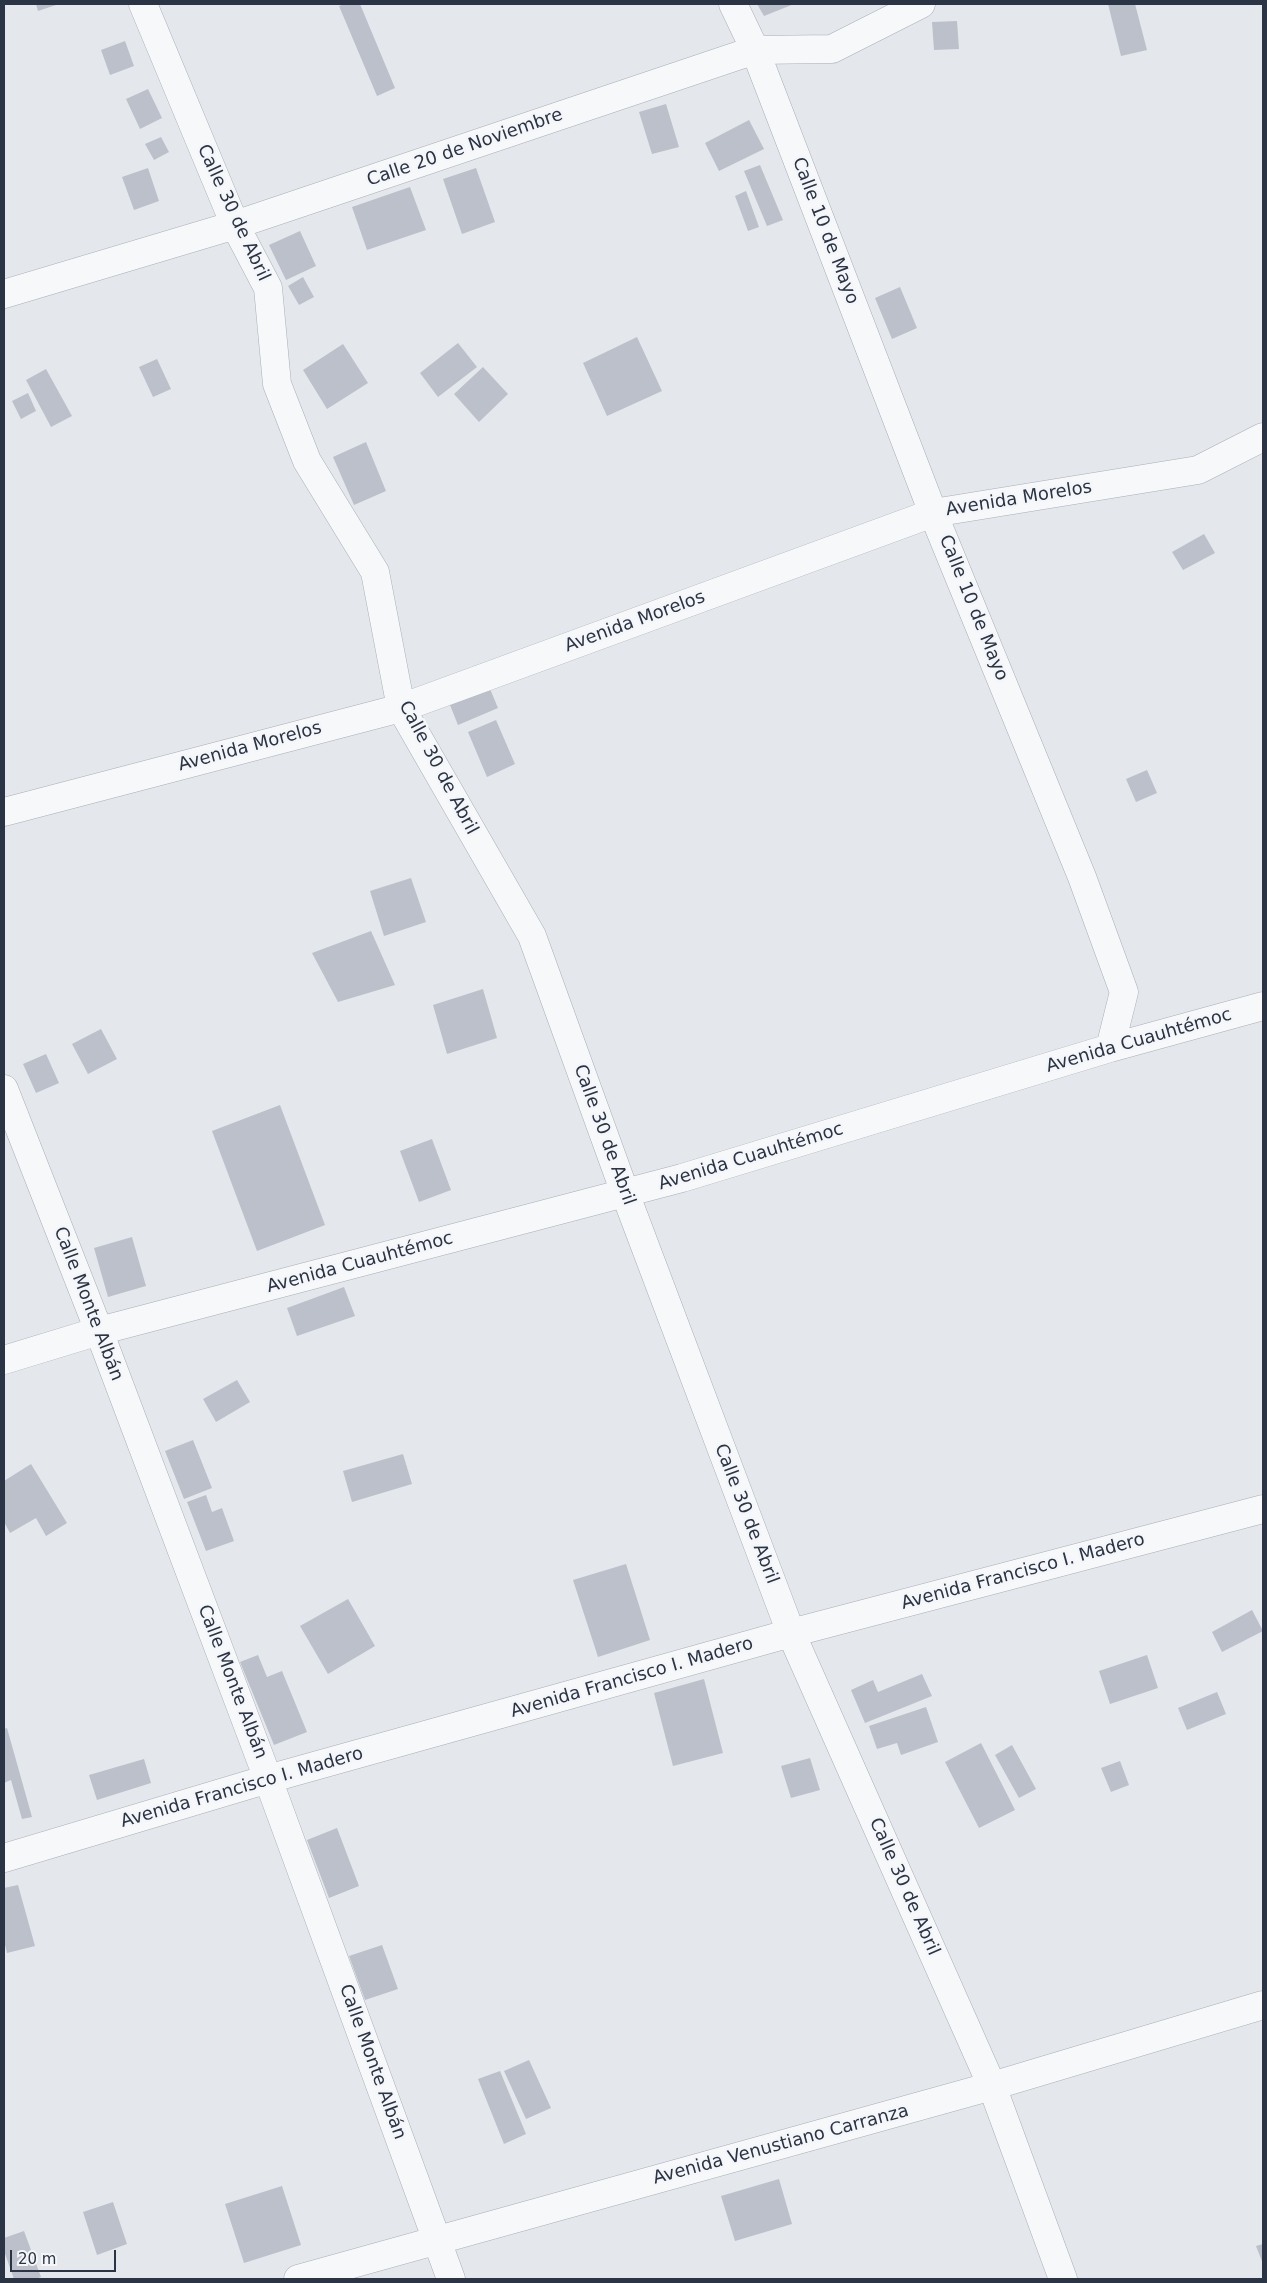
<!DOCTYPE html>
<html>
<head>
<meta charset="utf-8">
<style>
	body { margin:0 }
	#map { position:relative; width:1267px; height:2283px; overflow:hidden; background:#e4e7ec; font-family:"DejaVu Sans",sans-serif }
	canvas { display:block }
	.frame { position:absolute; inset:0; border:5px solid #2b3445; pointer-events:none }
	.scale { position:absolute; left:10px; top:2250px; width:106px; height:22px; box-sizing:border-box; border:2px solid #2b3445; border-top:0; padding-left:6px; font-size:15px; line-height:18px; white-space:nowrap; color:#2b3445; -webkit-text-stroke:4px #f4f6f9; paint-order:stroke }
</style>
</head>
<body>
<div id="map">
<canvas width="1267" height="2283"></canvas>
<div class="frame"></div>
<div class="scale">20 m</div>
</div>
<script>
const c = document.querySelector('canvas').getContext('2d');
c.lineJoin = 'round';
function fillPath(path, color) { c.fillStyle = color; c.fill(path, 'evenodd'); }
const toPath = rows => new Path2D(rows.map(r => 'M' + r).join(''));
function strokePath(path, color, width, dash) { c.strokeStyle = color; c.lineWidth = width; c.lineCap = dash ? 'butt' : 'round'; c.setLineDash(dash || []); c.stroke(path); }
function write(font, color, halo, rows, align = 'center') {
  c.font = font + ' "DejaVu Sans",sans-serif'; c.lineWidth = 5; c.setLineDash([]); c.textBaseline = 'middle'; c.strokeStyle = halo; c.fillStyle = color; for (const [text, x, y, turn = 0] of rows) {
    c.save(); c.translate(x, y); c.rotate((+turn || 0) * Math.PI / 180); c.textAlign = isNaN(turn) ? turn : align; if (halo) c.strokeText(text, 0, 0); c.fillText(text, 0, 0); c.restore();
  }
}
fillPath(toPath([
	[36,4,59,4,38,11],
	[345,4,360,4,395,88,377,96,339,6],
	[757,4,794,4,764,16],
	[1108,4,1135,4,1147,50,1121,56],
	[957,21,959,49,934,50,932,22],
	[125,41,134,66,110,75,101,50],
	[148,89,162,118,140,129,126,99],
	[666,104,679,147,652,154,639,112],
	[749,120,764,149,719,171,705,143],
	[161,137,169,152,154,160,145,144],
	[760,165,783,220,767,226,744,171],
	[148,168,159,201,134,210,122,177],
	[476,168,495,222,462,234,443,179],
	[410,187,426,230,367,250,352,207],
	[746,191,759,227,748,231,735,196],
	[300,231,316,266,286,280,269,245],
	[303,277,314,297,299,305,288,286],
	[900,287,917,328,892,339,875,298],
	[637,337,662,391,607,416,583,363],
	[458,343,477,367,438,397,420,373],
	[343,344,368,383,327,409,303,370],
	[157,359,171,389,153,397,139,367],
	[483,367,508,394,479,422,454,394],
	[46,369,72,416,51,427,26,380],
	[28,393,36,411,21,419,12,401],
	[366,442,386,491,354,505,333,457],
	[1204,534,1215,553,1183,570,1172,552],
	[488,684,498,708,458,725,448,700],
	[496,720,515,764,487,777,468,732],
	[1147,770,1157,793,1136,802,1126,779],
	[411,878,426,922,384,936,370,891],
	[371,931,395,985,338,1002,312,953],
	[483,989,497,1038,447,1054,433,1005],
	[101,1029,117,1059,88,1074,72,1044],
	[46,1054,59,1083,36,1093,23,1064],
	[280,1105,325,1225,257,1251,212,1131],
	[432,1139,451,1190,419,1202,400,1151],
	[132,1237,146,1286,108,1297,94,1248],
	[344,1287,355,1316,297,1336,287,1308],
	[237,1380,250,1402,216,1422,203,1399],
	[193,1440,212,1488,184,1499,165,1451],
	[403,1454,412,1484,352,1502,343,1471],
	[31,1464,67,1523,46,1536,36,1518,10,1533,4,1522,4,1481],
	[206,1495,212,1512,222,1508,234,1541,206,1551,187,1502],
	[626,1564,650,1640,598,1657,573,1580],
	[348,1599,375,1646,328,1674,300,1626],
	[1252,1610,1263,1631,1222,1652,1212,1632],
	[258,1655,267,1677,282,1671,307,1732,274,1745,240,1662],
	[1147,1655,1158,1688,1110,1704,1099,1671],
	[922,1674,932,1696,865,1723,851,1690,873,1680,878,1692],
	[704,1679,723,1753,673,1766,654,1693],
	[1217,1692,1226,1714,1187,1730,1178,1708],
	[926,1707,938,1742,901,1755,897,1743,877,1749,869,1726],
	[7,1728,32,1817,22,1819,11,1780,4,1783,4,1729],
	[981,1743,1015,1810,979,1828,945,1762],
	[1012,1745,1036,1789,1019,1798,995,1755],
	[810,1758,820,1790,791,1798,781,1766],
	[144,1759,151,1783,97,1800,89,1775],
	[1120,1761,1129,1785,1111,1792,1101,1768],
	[337,1828,359,1886,329,1898,307,1840],
	[18,1885,35,1946,7,1953,4,1941,4,1888],
	[382,1945,398,1989,365,2000,349,1956],
	[529,2060,551,2108,526,2119,504,2071],
	[500,2071,526,2134,504,2144,478,2079],
	[779,2179,792,2224,735,2241,721,2196],
	[282,2186,301,2245,244,2263,225,2204],
	[113,2202,127,2244,97,2255,83,2212],
	[24,2231,41,2277,35,2279,14,2279,4,2251,4,2238],
	[1263,2244,1263,2264,1256,2246]
]), '#bbc0ca');
const street = toPath([
	[143,4,235,225,268,288,277,384,307,461,375,572,401,708,532,936,625,1193,791,1633,992,2086,1063,2279],
	[733,4,755,50,933,513,1082,877,1124,992,1110,1048],
	[4,294,235,225,755,50,832,49,921,4],
	[4,812,401,708,933,513,1198,470,1263,437],
	[4,1089,99,1331,268,1779,451,2279],
	[4,1360,99,1331,682,1178,1110,1048,1263,1006],
	[4,1858,268,1779,791,1633,1263,1509],
	[298,2279,992,2086,1263,2005]
]);
strokePath(street, '#a9aeb7', 29);
strokePath(street, '#f7f8fa', 28);
write('18px', '#2b3445', '#f4f6f9', [
	["Calle 20 de Noviembre",465,148,-19],
	["Calle 30 de Abril",233,213,65],
	["Calle 10 de Mayo",825,231,69],
	["Avenida Morelos",1019,499,-9],
	["Calle 10 de Mayo",973,608,68],
	["Avenida Morelos",635,622,-20],
	["Avenida Morelos",250,747,-15],
	["Calle 30 de Abril",438,768,62],
	["Avenida Cuauhtémoc",1139,1041,-16],
	["Calle 30 de Abril",604,1135,70],
	["Avenida Cuauhtémoc",751,1157,-17],
	["Avenida Cuauhtémoc",360,1263,-15],
	["Calle Monte Albán",88,1304,69],
	["Calle 30 de Abril",746,1514,69],
	["Avenida Francisco I. Madero",1023,1572,-15],
	["Avenida Francisco I. Madero",632,1678,-16],
	["Calle Monte Albán",232,1682,69],
	["Avenida Francisco I. Madero",242,1788,-16],
	["Calle 30 de Abril",904,1887,66],
	["Calle Monte Albán",372,2062,70],
	["Avenida Venustiano Carranza",781,2145,-15]
]);
</script>
</body>
</html>
